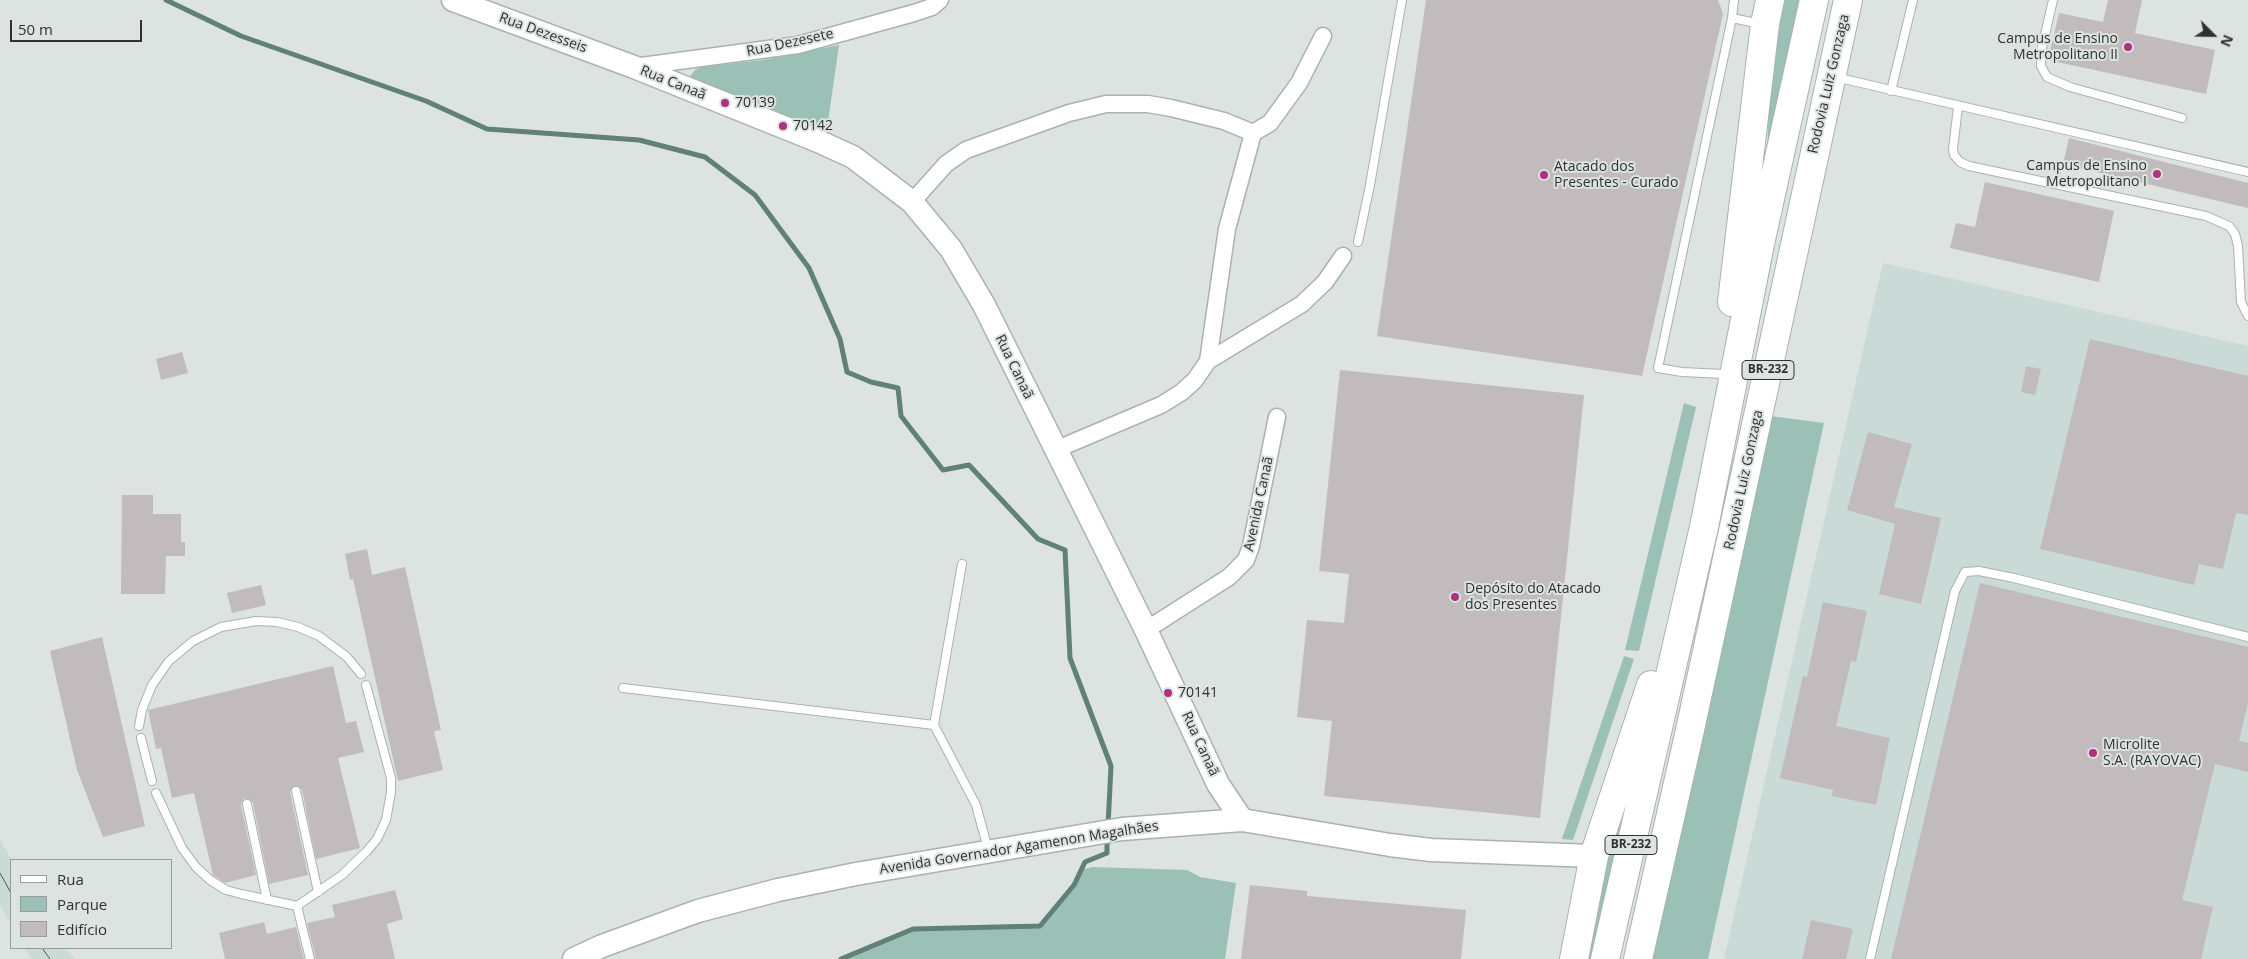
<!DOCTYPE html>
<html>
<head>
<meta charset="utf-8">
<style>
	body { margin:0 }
	#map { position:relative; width:2248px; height:959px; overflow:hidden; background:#dce3e1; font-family:"Open Sans",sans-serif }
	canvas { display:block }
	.legend { position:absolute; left:10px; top:859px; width:162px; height:90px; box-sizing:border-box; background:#dce3e1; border:1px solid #979c9b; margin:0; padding:6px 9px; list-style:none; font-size:15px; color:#303232 }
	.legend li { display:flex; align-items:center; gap:10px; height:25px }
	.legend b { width:25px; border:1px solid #979c9b }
	.north { position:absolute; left:2188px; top:10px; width:50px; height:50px; -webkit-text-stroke:4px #dce3e1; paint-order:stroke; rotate:113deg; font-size:14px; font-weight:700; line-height:20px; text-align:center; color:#303232 }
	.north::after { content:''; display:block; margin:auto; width:18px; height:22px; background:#303232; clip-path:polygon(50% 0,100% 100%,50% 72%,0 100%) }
	.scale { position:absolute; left:10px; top:20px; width:132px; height:22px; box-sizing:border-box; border:2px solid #303232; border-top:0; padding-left:6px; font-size:15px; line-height:18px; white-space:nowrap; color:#303232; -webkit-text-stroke:4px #dce3e1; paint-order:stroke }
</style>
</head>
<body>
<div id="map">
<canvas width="2248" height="959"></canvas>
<ul class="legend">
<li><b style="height:6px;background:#fff"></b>Rua</li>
<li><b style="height:14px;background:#9bc0b6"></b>Parque</li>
<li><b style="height:14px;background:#c1bbbe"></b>Edifício</li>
</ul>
<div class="north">N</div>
<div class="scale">50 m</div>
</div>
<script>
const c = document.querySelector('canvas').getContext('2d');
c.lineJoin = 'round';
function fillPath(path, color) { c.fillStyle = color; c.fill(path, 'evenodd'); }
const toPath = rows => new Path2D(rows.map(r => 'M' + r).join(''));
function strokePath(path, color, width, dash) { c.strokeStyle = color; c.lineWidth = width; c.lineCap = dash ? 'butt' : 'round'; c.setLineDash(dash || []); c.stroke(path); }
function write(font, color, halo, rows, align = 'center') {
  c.font = font + ' "Open Sans",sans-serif'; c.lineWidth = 4; c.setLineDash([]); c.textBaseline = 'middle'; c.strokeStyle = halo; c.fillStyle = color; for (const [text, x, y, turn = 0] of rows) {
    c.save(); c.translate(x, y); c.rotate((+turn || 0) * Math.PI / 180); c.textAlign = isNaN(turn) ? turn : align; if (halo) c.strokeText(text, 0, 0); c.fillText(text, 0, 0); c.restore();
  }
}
fillPath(toPath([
	[1883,263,2248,346,2248,959,1724,959],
	[0,840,12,860,11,924,0,905],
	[25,948,65,948,74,959,32,959]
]), '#cadad6');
fillPath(toPath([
	[1780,0,1806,0,1767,167,1770,45],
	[839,45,826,136,688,79,695,70,702,67,763,60],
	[1684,403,1696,407,1639,651,1625,650],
	[1770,416,1824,423,1708,959,1652,959],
	[1624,656,1634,659,1573,840,1562,839],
	[1648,722,1593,959,1581,959,1602,862],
	[1093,867,1187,870,1200,877,1236,883,1225,959,841,959,913,929,1040,926,1074,885,1081,870]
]), '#9bc0b6');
strokePath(toPath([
	[166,0,241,36,426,101,487,129,639,140,705,157,755,195,809,268,840,339,847,372,871,382,898,388,901,416,943,470,969,465,1038,539,1065,550,1070,658,1111,766,1108,826],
	[841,959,913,929,1040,926,1074,885,1085,862,1107,853,1107,837]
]), '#608078', 5);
fillPath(toPath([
	[1426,0,1718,0,1723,14,1642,376,1377,336],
	[2108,0,2142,0,2135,33,2215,50,2206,94,2048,60,2059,13,2103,22],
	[2069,138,2248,183,2248,208,2063,164],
	[1985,182,2114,211,2099,282,1950,248,1956,223,1975,227],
	[2090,339,2248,376,2248,515,2236,513,2223,569,2199,564,2194,585,2040,549],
	[182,352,188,373,161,380,156,359],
	[2026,366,2041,369,2035,395,2021,392],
	[1340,370,1584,395,1540,818,1324,796,1332,721,1297,717,1307,620,1344,623,1349,574,1319,571],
	[1868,432,1912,444,1894,507,1941,518,1921,604,1879,594,1895,524,1847,510],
	[122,495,153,495,153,514,181,514,181,542,185,542,185,556,166,556,165,594,121,594],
	[367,549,372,575,405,567,441,730,434,731,443,770,398,781,353,579,350,580,345,554],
	[1980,583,2248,647,2248,703,2239,741,2248,743,2248,772,2215,764,2182,900,2213,907,2201,959,1891,959],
	[261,585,266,605,232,613,227,593],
	[1823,602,1867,611,1856,662,1851,661,1836,726,1890,738,1876,805,1832,796,1833,790,1780,778,1803,676,1807,677],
	[102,637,145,826,103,837,77,770,50,651],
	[333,666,346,723,356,721,364,752,338,758,360,848,316,859,302,790,298,786,294,786,290,792,308,875,269,884,253,803,246,798,243,800,241,805,256,875,225,883,213,875,194,793,172,798,161,748,156,749,148,710],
	[1250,885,1307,891,1307,896,1466,910,1461,959,1241,959],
	[395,890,403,919,387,924,395,959,316,959,307,923,335,917,332,905],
	[1811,920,1853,929,1846,959,1802,959],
	[264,922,267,934,296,927,304,959,225,959,219,933]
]), '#c1bbbe');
const lane = toPath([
	[1734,0,1732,18,1761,24],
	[2053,0,2041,52,2041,66,2047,77,2070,87,2182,118],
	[1835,77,2248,172],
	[1891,91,1913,0],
	[1958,107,1953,149,1954,155,1960,162,1969,166,2178,210,2206,216,2229,226,2235,234,2238,246,2241,302,2248,316],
	[1358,242,1370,185,1402,0],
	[1724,374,1682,372,1658,368,1732,18],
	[623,688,934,725,976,805,988,849],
	[934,725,962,564],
	[139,726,142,710,152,685,169,661,193,641,221,627,256,621,277,622,298,627,319,636,347,657,361,674],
	[141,738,152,781],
	[296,791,318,892],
	[156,793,182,848,196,867,210,880,226,890,241,894,297,906,310,959],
	[247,804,267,900],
	[297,906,342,875,367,851,377,839,386,820,391,792,391,778,366,685],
	[1870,959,1955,591,1965,572,1979,571,2014,578,2248,637]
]);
const street = toPath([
	[634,67,798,45,914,13,932,7,940,0],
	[1253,133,1270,123,1299,83,1323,36],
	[912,202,946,164,966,150,1069,113,1106,104,1148,104,1171,108,1224,121,1253,133],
	[1208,361,1302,304,1325,282,1343,256],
	[1055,450,1161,405,1182,392,1195,380,1208,361,1227,229,1253,133],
	[1146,630,1229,577,1246,560,1251,546,1277,417]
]);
const secondary = toPath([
	[453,0,634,67,818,141,853,157,912,202,951,249,984,305,1146,630,1218,784,1242,820],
	[574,959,602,946,698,911,778,890,856,874,1122,829,1242,820,1390,845,1431,850,1594,856]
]);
const highway = toPath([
	[1732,302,1765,24,1770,0],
	[1574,959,1594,856,1651,685],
	[1605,959,1704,527,1760,244,1814,0],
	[1638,959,1688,739,1848,0]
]);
strokePath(lane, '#aab1af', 10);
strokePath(street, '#aab1af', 19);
strokePath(secondary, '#aab1af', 25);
strokePath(highway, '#aab1af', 30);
strokePath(lane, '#fff', 8);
strokePath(street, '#fff', 16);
strokePath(secondary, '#fff', 22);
strokePath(highway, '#fff', 28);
strokePath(toPath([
	[0,873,11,893],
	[42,948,50,959]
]), '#535656', 1);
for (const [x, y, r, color] of [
	[2128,47,5,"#af3180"],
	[725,103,5,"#af3180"],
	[783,126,5,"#af3180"],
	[2157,174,5,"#af3180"],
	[1544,175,5,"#af3180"],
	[1455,597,5,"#af3180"],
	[1168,693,5,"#af3180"],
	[2093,753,5,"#af3180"]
]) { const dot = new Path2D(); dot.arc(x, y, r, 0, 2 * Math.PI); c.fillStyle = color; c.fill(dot); strokePath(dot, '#dce3e1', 2); }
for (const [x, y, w] of [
	[1768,370,52],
	[1631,845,52]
]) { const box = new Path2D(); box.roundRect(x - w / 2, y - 9.5, w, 19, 4); c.fillStyle = '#dce3e1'; c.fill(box); strokePath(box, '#303232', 1); }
write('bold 12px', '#303232', null, [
	["BR-232",1768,370],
	["BR-232",1631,845]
]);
write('14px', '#303232', '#dce3e1', [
	["Rua Dezesseis",543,33,20],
	["Rua Dezesete",790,43,-12],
	["Rua Canaã",673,83,22],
	["Rodovia Luiz Gonzaga",1829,84,-77],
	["Rua Canaã",1014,367,64],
	["Rodovia Luiz Gonzaga",1744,480,-78],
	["Avenida Canaã",1259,504,-78],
	["Rua Canaã",1200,744,65],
	["Avenida Governador Agamenon Magalhães",1019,848,-9]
]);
write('14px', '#303232', '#dce3e1', [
	["Campus de Ensino",2118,39,"right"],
	["Metropolitano II",2118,55,"right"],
	["70139",735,103],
	["70142",793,126],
	["Campus de Ensino",2147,166,"right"],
	["Metropolitano I",2147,182,"right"],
	["Atacado dos",1554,167],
	["Presentes - Curado",1554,183],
	["Depósito do Atacado",1465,589],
	["dos Presentes",1465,605],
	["70141",1178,693],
	["Microlite",2103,745],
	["S.A. (RAYOVAC)",2103,761]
], 'left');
</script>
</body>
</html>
